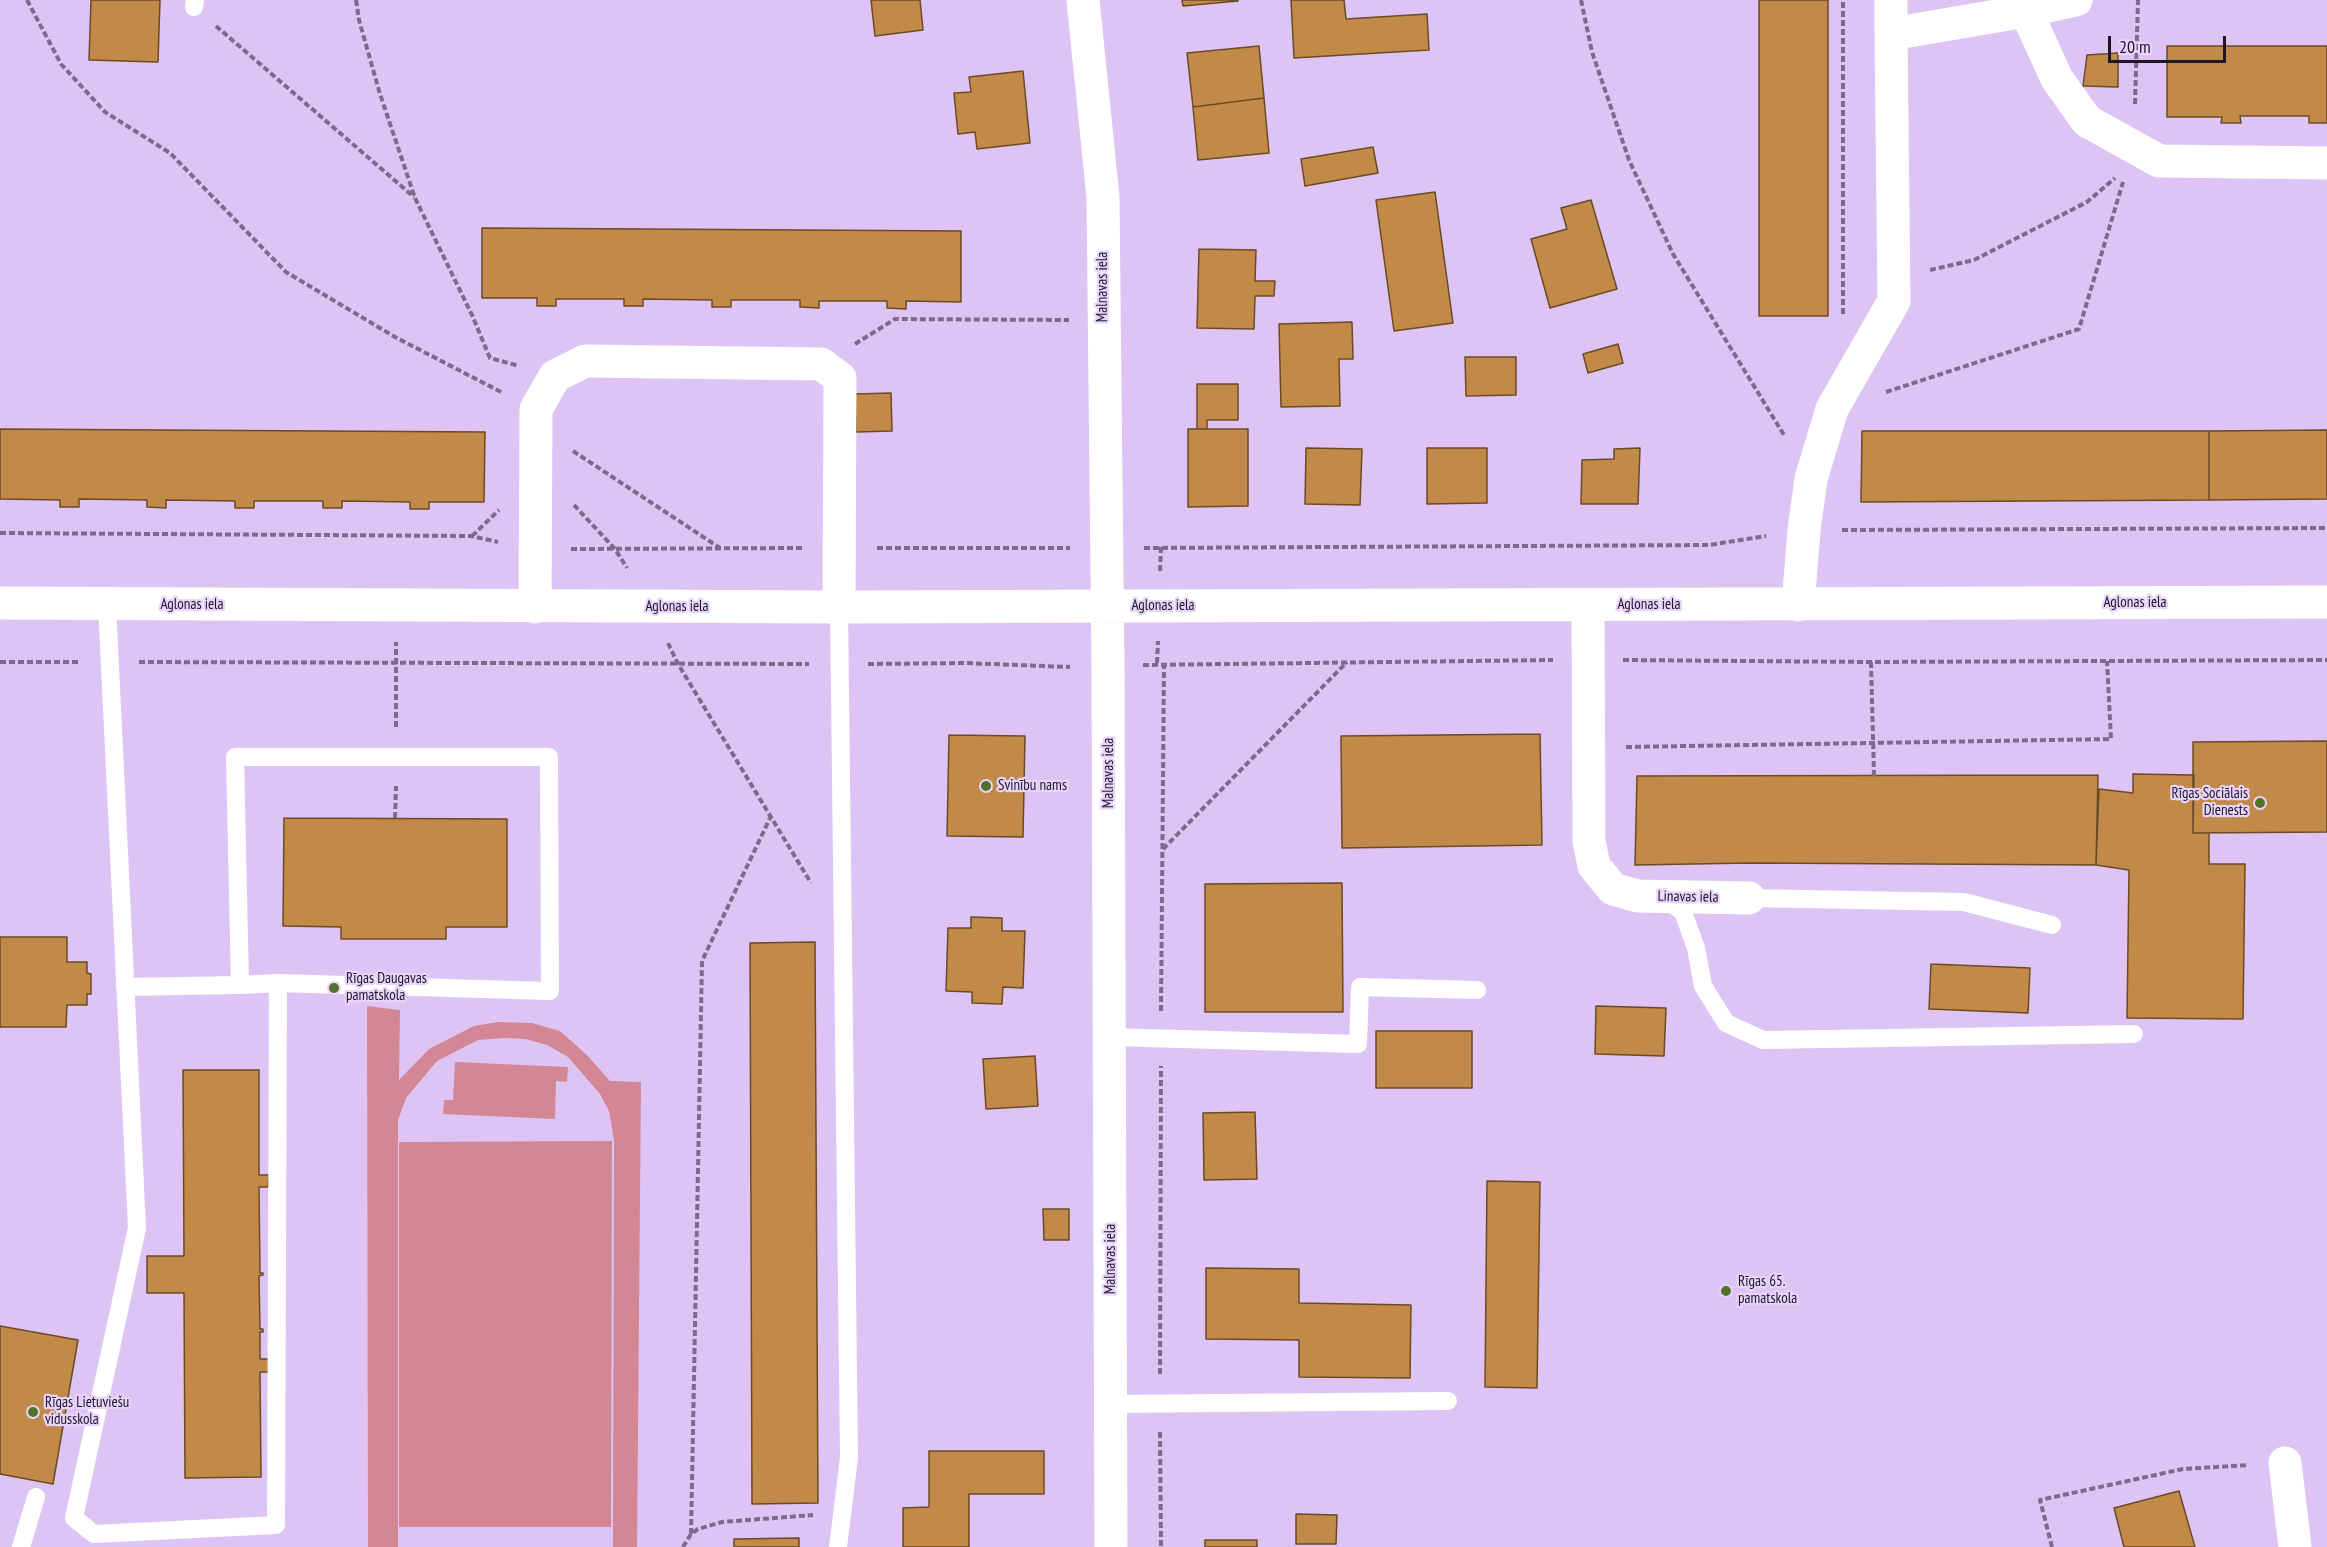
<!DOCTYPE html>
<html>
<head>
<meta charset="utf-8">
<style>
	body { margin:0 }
	#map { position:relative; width:2327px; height:1547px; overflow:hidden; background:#dec4f5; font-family:"PT Sans Narrow",sans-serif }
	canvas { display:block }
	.scale { position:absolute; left:2108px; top:36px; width:118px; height:27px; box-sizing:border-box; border:3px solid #1f1527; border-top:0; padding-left:8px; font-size:18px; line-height:21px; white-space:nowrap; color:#1f1527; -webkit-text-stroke:4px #e8d4fb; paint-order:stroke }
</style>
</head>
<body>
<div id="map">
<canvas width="2327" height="1547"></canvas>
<div class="scale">20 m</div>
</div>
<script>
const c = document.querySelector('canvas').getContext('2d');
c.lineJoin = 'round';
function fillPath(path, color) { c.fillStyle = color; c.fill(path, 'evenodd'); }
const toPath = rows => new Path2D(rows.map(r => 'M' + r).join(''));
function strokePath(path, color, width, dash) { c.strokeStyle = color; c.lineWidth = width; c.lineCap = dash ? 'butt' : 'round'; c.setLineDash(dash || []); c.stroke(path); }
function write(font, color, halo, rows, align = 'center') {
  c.font = font + ' "PT Sans Narrow",sans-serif'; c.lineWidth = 4.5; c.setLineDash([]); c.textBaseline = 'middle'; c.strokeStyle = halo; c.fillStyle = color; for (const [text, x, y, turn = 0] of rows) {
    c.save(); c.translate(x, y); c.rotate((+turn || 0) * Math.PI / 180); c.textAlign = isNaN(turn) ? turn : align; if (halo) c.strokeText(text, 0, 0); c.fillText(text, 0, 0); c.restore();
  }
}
fillPath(toPath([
	[367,1006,400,1010,399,1080,429,1049,474,1026,498,1022,532,1023,560,1031,587,1055,610,1081,641,1082,637,1547,613,1547,614,1140,609,1111,600,1094,568,1057,547,1045,525,1039,506,1038,478,1040,437,1061,406,1098,398,1120,398,1547,368,1547],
	[455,1062,568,1067,567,1082,556,1081,555,1119,443,1114,444,1100,453,1100],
	[612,1141,611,1527,399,1527,399,1142]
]), '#d38794');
const building = toPath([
	[91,0,160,0,158,62,89,60,91,0],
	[871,0,920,0,923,30,875,36,871,0],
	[1182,0,1238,0,1238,1,1183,6,1182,0],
	[1291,0,1344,0,1346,19,1427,14,1429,50,1294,58,1291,0],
	[1759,0,1828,0,1828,316,1759,316,1759,0],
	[1259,46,1264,98,1193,107,1187,53,1259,46],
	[2167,46,2327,46,2327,123,2309,123,2309,116,2240,116,2241,123,2221,123,2222,117,2167,117,2167,46],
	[2118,53,2118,87,2083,86,2087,55,2118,53],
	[1023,71,1030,143,977,149,975,132,958,134,954,93,971,92,969,77,1023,71],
	[1264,98,1269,153,1198,160,1193,107,1264,98],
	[1373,147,1378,173,1305,186,1301,159,1373,147],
	[1435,192,1453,323,1394,331,1376,200,1435,192],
	[1591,200,1617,289,1550,308,1531,239,1567,229,1561,208,1591,200],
	[482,228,961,231,961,302,906,301,906,309,887,308,887,301,819,301,819,308,800,307,800,300,731,300,731,307,712,307,712,300,643,299,643,306,624,306,624,299,556,299,556,306,537,306,537,298,482,298,482,228],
	[1199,249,1256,250,1255,281,1275,281,1274,296,1255,296,1254,329,1197,328,1199,249],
	[1352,322,1353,359,1339,359,1340,406,1281,407,1279,324,1352,322],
	[1618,344,1623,363,1588,373,1583,354,1618,344],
	[1465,357,1516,357,1516,395,1466,396,1465,357],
	[1197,384,1238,384,1238,420,1207,420,1207,429,1197,429,1197,384],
	[891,393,892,431,856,432,855,394,891,393],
	[0,429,485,432,484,502,429,502,429,509,410,509,410,502,342,501,342,508,323,508,323,501,254,501,254,508,235,508,235,501,166,500,166,508,147,507,147,500,79,499,79,507,60,507,60,500,0,499,0,429],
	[1188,429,1248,429,1248,506,1188,507,1188,429],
	[2327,430,2327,499,2209,500,2209,431,2327,430],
	[1862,431,2209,431,2209,500,1861,502,1862,431],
	[1306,448,1362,449,1360,505,1305,504,1306,448],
	[1427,448,1487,448,1487,503,1427,504,1427,448],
	[1640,448,1638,504,1581,504,1582,460,1614,459,1614,449,1640,448],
	[1540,734,1542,845,1342,848,1341,736,1540,734],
	[949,735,1025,736,1023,837,947,836,949,735],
	[2327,741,2327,832,2193,833,2193,742,2327,741],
	[2133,774,2194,775,2193,833,2209,833,2209,864,2245,864,2243,1019,2127,1018,2129,870,2096,865,2099,789,2133,793,2133,774],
	[2098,775,2096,865,1751,863,1635,865,1637,776,2098,775],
	[284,818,507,819,507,927,446,927,446,939,341,939,341,927,283,926,284,818],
	[1342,883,1343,1012,1205,1012,1205,884,1342,883],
	[971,917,1002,918,1002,931,1025,931,1023,988,1003,987,1002,1004,972,1003,972,992,946,991,948,928,971,928,971,917],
	[0,937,67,937,67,962,87,962,87,973,91,974,91,994,87,994,87,1005,67,1005,66,1027,0,1027,0,937],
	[815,942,818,1503,752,1504,750,943,815,942],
	[1931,964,2030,968,2028,1013,1929,1009,1931,964],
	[1596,1006,1666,1008,1664,1056,1595,1054,1596,1006],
	[1376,1031,1472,1031,1472,1088,1376,1088,1376,1031],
	[1035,1056,1038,1106,986,1109,983,1059,1035,1056],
	[183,1070,259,1070,259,1175,269,1175,268,1187,259,1187,260,1273,263,1273,263,1275,259,1276,260,1329,263,1329,263,1332,260,1332,260,1359,270,1359,270,1372,260,1372,261,1477,185,1478,184,1293,147,1293,147,1256,184,1256,183,1070],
	[1255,1112,1257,1179,1204,1180,1203,1113,1255,1112],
	[1487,1181,1540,1182,1537,1388,1485,1387,1487,1181],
	[1043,1209,1069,1209,1069,1240,1044,1240,1043,1209],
	[1206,1268,1299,1269,1299,1303,1411,1305,1410,1378,1299,1377,1299,1340,1206,1339,1206,1268],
	[0,1326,78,1340,53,1484,0,1474,0,1326],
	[929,1451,1044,1451,1044,1494,969,1494,969,1547,903,1547,903,1508,929,1507,929,1451],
	[2179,1491,2195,1547,2124,1547,2114,1508,2179,1491],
	[1296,1514,1337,1515,1336,1544,1296,1544,1296,1514],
	[799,1538,799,1547,734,1547,734,1539,799,1538],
	[1205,1540,1257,1540,1257,1547,1205,1547,1205,1540]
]);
fillPath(building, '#c18a49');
strokePath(building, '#6c4a23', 1.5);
strokePath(toPath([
	[27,0,61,64,105,112,170,153,286,272,395,337,503,393],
	[356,0,359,20,380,94,415,198,472,315,490,358,519,366],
	[1581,0,1592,52,1629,160,1673,254,1784,435],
	[216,26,414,197],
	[2135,104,2138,0],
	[1930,270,1974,260,2087,202,2115,178],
	[1843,314,1843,0],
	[855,344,895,319,1069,320],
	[1886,392,2079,329,2123,182],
	[573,451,720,548],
	[574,505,615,549,627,568],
	[1842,530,2327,528],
	[0,533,471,536,498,542],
	[472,536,499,510],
	[877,548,1070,548],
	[1144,548,1709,545,1766,536],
	[571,549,803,548],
	[1160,571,1161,547],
	[668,643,678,664,811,883],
	[1623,660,1871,662,2327,660],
	[0,662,80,662],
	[139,662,809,664],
	[1871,662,1874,776],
	[1157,663,1158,641],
	[868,664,965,663,1070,667],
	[1143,665,1553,660],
	[396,727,396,642],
	[1626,747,2111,739,2107,661],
	[395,818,396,786],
	[1163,849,1347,662],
	[1161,1011,1164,663],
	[1160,1374,1161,1066],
	[1160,1432,1161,1547],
	[691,1534,702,961,771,816],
	[683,1547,691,1534,698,1529,722,1522,813,1515],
	[2052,1547,2040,1500,2183,1469,2249,1465]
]), '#7c6b8c', 4, [6, 3]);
strokePath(toPath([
	[194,7,195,0],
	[107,604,137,1228,74,1518,94,1534,276,1525,278,983],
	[1749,898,1964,902,2052,925],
	[1666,899,1683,912,1696,948,1703,986,1726,1023,1763,1040,2134,1034],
	[125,987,240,985,278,983,550,991,549,757,235,757,240,985],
	[1110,1037,1358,1044,1360,987,1477,990],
	[1111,1404,1448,1401],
	[21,1547,36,1497],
	[838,1547,849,1458,839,607]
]), '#fff', 18);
strokePath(toPath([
	[1083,0,1103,197,1108,669,1111,1547],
	[2026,11,2076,0],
	[1891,34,1891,0],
	[0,603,839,607,2327,602],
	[1588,605,1589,841,1594,866,1613,889,1637,896,1749,898],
	[1798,605,1804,530,1811,479,1832,409,1894,301,1891,34,2026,11,2057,79,2087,121,2159,161,2327,163],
	[535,607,536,409,555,376,585,361,821,364,840,378,839,607],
	[2285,1463,2295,1547]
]), '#fff', 33);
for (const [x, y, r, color] of [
	[986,786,6,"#537127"],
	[2260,803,6,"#537127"],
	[334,988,6,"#537127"],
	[1726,1291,6,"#537127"],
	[33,1412,6,"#537127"]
]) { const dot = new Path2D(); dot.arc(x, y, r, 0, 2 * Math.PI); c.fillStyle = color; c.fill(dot); strokePath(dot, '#e8d4fb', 2); }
write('15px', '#1f1527', '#e8d4fb', [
	["Malnavas iela",1103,287,-90],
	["Aglonas iela",2135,603],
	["Aglonas iela",192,605],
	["Aglonas iela",1649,605],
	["Aglonas iela",1163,606],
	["Aglonas iela",677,607],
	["Malnavas iela",1109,773,-90],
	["Linavas iela",1688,897,1],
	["Malnavas iela",1111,1259,-90]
]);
write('15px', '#1f1527', '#e8d4fb', [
	["Svinību nams",998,786],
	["Rīgas Sociālais",2248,794,"right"],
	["Dienests",2248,811,"right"],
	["Rīgas Daugavas",346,979],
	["pamatskola",346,996],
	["Rīgas 65.",1738,1282],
	["pamatskola",1738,1299],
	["Rīgas Lietuviešu",45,1403],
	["vidusskola",45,1420]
], 'left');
</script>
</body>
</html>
